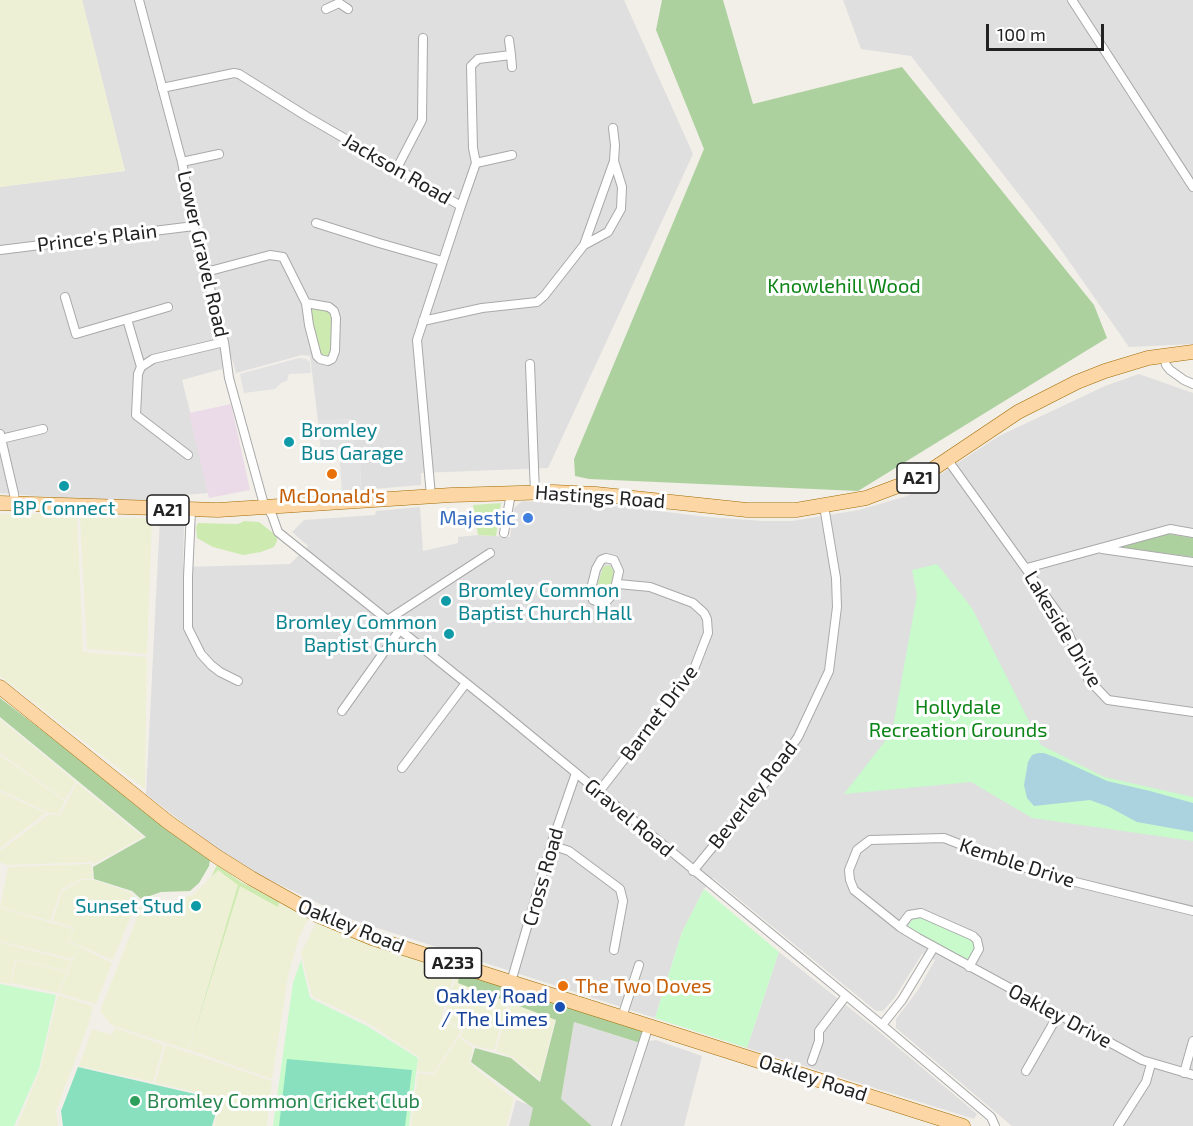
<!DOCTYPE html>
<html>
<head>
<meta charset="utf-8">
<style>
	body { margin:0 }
	#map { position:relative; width:1193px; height:1126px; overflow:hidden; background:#f2efe9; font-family:"Exo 2",sans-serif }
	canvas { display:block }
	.scale { position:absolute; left:986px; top:24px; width:118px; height:27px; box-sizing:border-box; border:3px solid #222; border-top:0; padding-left:8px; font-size:18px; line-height:21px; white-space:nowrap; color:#222; -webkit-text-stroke:4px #fff; paint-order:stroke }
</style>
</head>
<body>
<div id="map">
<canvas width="1193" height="1126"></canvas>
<div class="scale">100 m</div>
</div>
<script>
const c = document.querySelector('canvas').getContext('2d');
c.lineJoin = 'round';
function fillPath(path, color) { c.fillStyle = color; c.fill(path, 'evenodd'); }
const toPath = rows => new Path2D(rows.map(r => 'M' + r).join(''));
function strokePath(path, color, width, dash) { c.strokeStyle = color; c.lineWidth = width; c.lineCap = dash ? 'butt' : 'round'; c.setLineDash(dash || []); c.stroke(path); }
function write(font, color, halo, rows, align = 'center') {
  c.font = font + ' "Exo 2",sans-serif'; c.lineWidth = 6; c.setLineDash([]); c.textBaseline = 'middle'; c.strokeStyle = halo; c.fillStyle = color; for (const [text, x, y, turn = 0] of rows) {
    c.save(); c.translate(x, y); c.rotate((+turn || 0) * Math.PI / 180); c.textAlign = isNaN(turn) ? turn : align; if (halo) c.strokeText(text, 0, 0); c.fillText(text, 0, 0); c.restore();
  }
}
fillPath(toPath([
	[82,0,624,0,693,154,548,468,421,473,421,485,361,490,360,461,356,460,351,419,318,421,310,356,302,355,236,373,232,358,222,369,182,380,195,431,208,493,172,496,159,506,0,493,0,187,125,171],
	[843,0,1193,0,1193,344,1129,347,1052,237,911,56,861,49],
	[1139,374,1193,393,1193,1126,1012,1126,896,1028,896,1019,918,990,935,960,922,954,895,997,883,1011,876,1011,713,878,704,889,682,932,655,1018,353,920,235,863,146,794,160,518,184,521,183,567,290,564,308,546,292,532,304,520,375,515,376,511,420,507,423,551,458,543,458,537,478,535,510,537,514,508,522,501,625,507,708,517,762,521,792,521,859,510,907,496,999,436,1105,386],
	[779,952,876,1029,977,1114,974,1119,747,1048],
	[574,1022,639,1043,656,1040,702,1056,684,1126,592,1126,561,1099],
	[516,1100,537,1108,556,1126,509,1126]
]), '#e0dfdf');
fillPath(toPath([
	[231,404,250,490,209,498,189,413]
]), '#ebdbe8');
fillPath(toPath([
	[0,0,82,0,125,171,0,187],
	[0,514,77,514,83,652,147,657,145,789,0,676],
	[80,518,152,518,147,654,87,649],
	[0,719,76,782,65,800,0,753],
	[0,755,65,801,59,814,49,813,0,790],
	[77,783,143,837,94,864,92,862,6,865,0,862,0,851,48,815,60,815],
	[0,792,46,813,0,848],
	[91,864,93,879,81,879,61,890,50,921,0,907,8,867],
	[217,865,240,881,188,1050,111,1025,100,1011,142,905,152,899,176,902,178,898,193,895,211,877],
	[81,880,94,880,129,892,138,899,113,960,69,941,74,928,52,921,62,892],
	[241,882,310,919,307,921,299,937,288,976,272,1079,189,1050],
	[0,908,73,929,68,942,83,948,83,951,84,949,112,963,96,1004,59,993,77,951,72,959,0,941],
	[316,923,339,933,456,970,441,1017,461,1031,434,1073,417,1071,419,1057,368,1023,312,996,301,953],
	[0,942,72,961,67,971,15,959,10,984,0,982],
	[16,960,67,972,58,993,11,983],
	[458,971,511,991,494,1050,475,1046,460,1036,463,1031,444,1017],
	[513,993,558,1007,540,1079,512,1057,496,1051],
	[58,995,93,1006,88,1026,56,1111,58,1126,17,1126,40,1070],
	[115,1028,164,1045,153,1082,79,1066,92,1029,112,1035],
	[459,1037,473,1048,469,1063,514,1099,506,1126,411,1126,418,1073,434,1075],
	[166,1045,272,1081,267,1126,214,1126,219,1108,196,1092,155,1083]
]), '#eef0d5');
fillPath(toPath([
	[312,308,326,310,331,313,333,318,331,355,327,358,321,356,313,328,310,310],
	[501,503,496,536,478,535,473,505],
	[244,521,259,522,277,536,277,541,274,547,261,552,243,555,213,547,197,538,196,527,198,523,238,524],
	[609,565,614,571,609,592,604,597,601,596,598,594,597,587,603,567],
	[217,865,241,882,279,902,278,907,240,886,189,1050,238,885,218,870,211,877]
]), '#cdebb0');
fillPath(toPath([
	[662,0,723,0,753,104,902,67,1094,305,1107,338,858,491,589,479,575,476,574,459,704,149,656,30],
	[1169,534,1193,538,1193,557,1120,547],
	[0,698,210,859,209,866,199,883,190,891,161,892,141,899,132,891,94,879,93,867,146,837,0,717],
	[460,972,642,1030,640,1043,574,1022,561,1099,592,1126,529,1126,533,1108,471,1062,475,1048,511,1058,540,1082,556,1020,458,983]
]), '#add19e');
fillPath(toPath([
	[937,564,972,608,1041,745,1104,777,1193,797,1193,841,1032,818,971,782,844,794,892,732,917,595,912,570],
	[704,889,779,952,747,1048,655,1018,682,932],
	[915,916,919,916,973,940,976,948,970,958,966,959,907,927],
	[301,960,310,998,367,1026,418,1058,409,1126,273,1126,293,983],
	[0,984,56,995,39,1069,14,1126,0,1126]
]), '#c8facc');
fillPath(toPath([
	[287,1059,412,1070,405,1126,279,1126],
	[78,1067,195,1094,217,1109,212,1126,63,1126,61,1111]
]), '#88e0be');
fillPath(toPath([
	[299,358,306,359,310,362,311,373,289,374,287,381,281,383,275,389,244,393,240,374],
	[351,419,356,460,360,460,361,490,342,491,339,452,321,453,318,421]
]), '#e2e2e2');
fillPath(toPath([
	[1038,753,1044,753,1057,758,1107,781,1150,791,1193,803,1193,832,1137,822,1109,807,1090,800,1034,806,1027,798,1024,785,1028,762,1032,755]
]), '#aad3df');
const minor = toPath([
	[139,0,182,162,194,226,224,342,229,378,263,501,272,515,278,532,496,707,882,1025,991,1117,995,1126],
	[1072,0,1193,187],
	[326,9,339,3,348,9],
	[509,40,511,55],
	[162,88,234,73,239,74,306,116,461,206,417,340,431,496],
	[182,162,219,154],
	[476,163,473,148,471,66,478,59,511,55,512,67],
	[397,168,422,120,423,38],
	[461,206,476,163,512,155],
	[316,223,379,243,442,261],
	[584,245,614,161],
	[0,250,194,226],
	[206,272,270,255,283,257,306,303,309,325,317,356,320,359,328,361,332,359,335,351,336,318,334,311,329,307,306,303],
	[65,297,76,334,168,307],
	[127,319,141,367],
	[423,321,482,308,537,302,544,296,584,245,608,232,621,209,622,187,614,161,615,145,613,128],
	[1164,356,1166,365,1170,370,1184,380,1193,384],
	[530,364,535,493],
	[0,434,14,494,15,503],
	[1,439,43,429],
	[188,455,136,415,138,374,141,367,153,359,224,342],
	[947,459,1062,619,1088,679,1108,700,1193,712],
	[191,510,188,577,188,628,201,654,211,665,220,672,238,681],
	[504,533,511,493],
	[1102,549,1193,562],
	[606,558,614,560,619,571,614,593,604,604,593,600,591,589,596,569,601,560,606,558],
	[1027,568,1170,529,1193,533],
	[386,621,490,553],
	[342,711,399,631],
	[402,768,466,683],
	[598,793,694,669,708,633,707,619,704,613,693,603,650,587,618,584],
	[551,845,569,851,620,889,623,901,614,950],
	[693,871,768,779,798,737,829,671,837,607,836,578,824,506],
	[1193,911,1055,877,1003,861,944,838,870,840,857,850,849,870,850,880,854,890,900,927,918,938,1142,1060,1193,1075],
	[900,927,909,915,921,913,973,936,977,940,979,949,969,967],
	[511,982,551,845,576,773],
	[622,1017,639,965],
	[882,1025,902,1000,934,947],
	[812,1061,819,1041,819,1031,845,997],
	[1026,1071,1058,1015],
	[1184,1073,1193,1041],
	[616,1126,649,1025],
	[1118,1126,1146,1082,1151,1064]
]);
const primary = toPath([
	[0,503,218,510,451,495,553,492,596,494,747,510,796,510,866,498,911,481,927,473,1018,412,1077,382,1105,371,1148,358,1193,352],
	[0,687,168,822,216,856,251,878,317,915,372,938,963,1126]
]);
strokePath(minor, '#a9a9a9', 10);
strokePath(primary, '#a06b00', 15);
strokePath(minor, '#fff', 8);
strokePath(primary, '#fcd6a4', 14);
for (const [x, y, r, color] of [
	[289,442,6,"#0f9aa8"],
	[332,474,6,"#e8710a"],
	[64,486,6,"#0f9aa8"],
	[528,518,6,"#3f7fe0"],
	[446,601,6,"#0f9aa8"],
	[449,634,6,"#0f9aa8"],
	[196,906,6,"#0f9aa8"],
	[563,986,6,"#e8710a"],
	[560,1007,6,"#1a4fb4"],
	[135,1101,6,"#2e9e5b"]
]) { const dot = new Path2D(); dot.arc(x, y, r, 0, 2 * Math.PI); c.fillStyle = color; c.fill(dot); strokePath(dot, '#fff', 2); }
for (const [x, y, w] of [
	[918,478,42],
	[168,510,42],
	[453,963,57]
]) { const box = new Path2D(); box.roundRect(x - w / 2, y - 15, w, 30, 4.5); c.fillStyle = '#fff'; c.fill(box); strokePath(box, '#222', 1.5); }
write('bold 18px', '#222', null, [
	["A21",918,478],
	["A21",168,510],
	["A233",453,963]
]);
write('20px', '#222', '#fff', [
	["Jackson Road",397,169,30],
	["Prince's Plain",97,238,-7],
	["Lower Gravel Road",203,254,77],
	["Hastings Road",600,497,4],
	["Lakeside Drive",1063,629,59],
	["Barnet Drive",659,713,-53],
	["Beverley Road",753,795,-52],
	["Gravel Road",629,818,40],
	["Kemble Drive",1017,863,18],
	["Cross Road",543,877,-74],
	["Oakley Road",351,926,22],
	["Oakley Drive",1060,1016,28],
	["Oakley Road",813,1078,18]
]);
write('20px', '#0c8416', '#fff', [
	["Knowlehill Wood",844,286],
	["Hollydale",958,707],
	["Recreation Grounds",958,730]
]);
write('20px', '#0d838f', '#fff', [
	["Bromley",301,430],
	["Bus Garage",301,453],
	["BP Connect",64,508,"center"],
	["Bromley Common",458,590],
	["Baptist Church Hall",458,613],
	["Bromley Common",437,622,"right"],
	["Baptist Church",437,645,"right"],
	["Sunset Stud",184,906,"right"]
], 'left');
write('20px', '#c56008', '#fff', [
	["McDonald's",332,496],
	["The Two Doves",575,986,"left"]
]);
write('20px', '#366cbe', '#fff', [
	["Majestic",516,518]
], 'right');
write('20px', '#164399', '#fff', [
	["Oakley Road",548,996],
	["/ The Limes",548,1019]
], 'right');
write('20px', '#27864d', '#fff', [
	["Bromley Common Cricket Club",147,1101]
], 'left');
</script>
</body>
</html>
